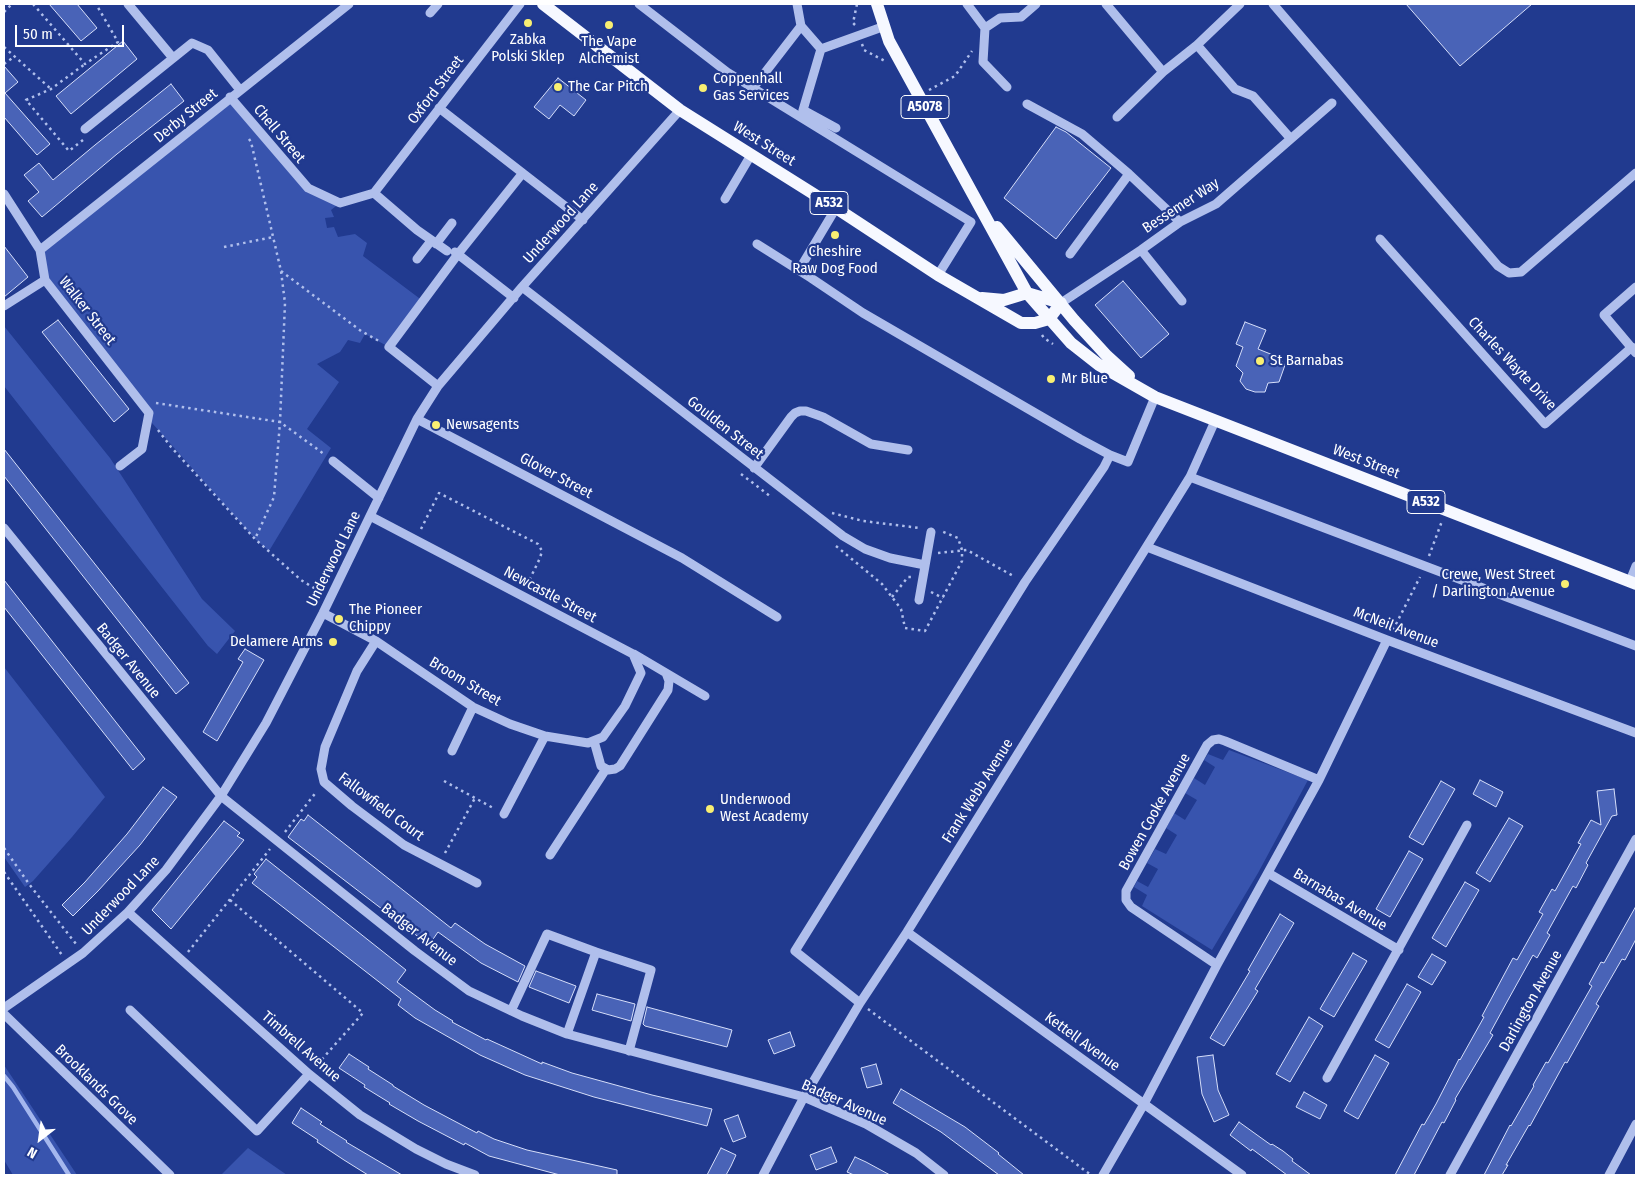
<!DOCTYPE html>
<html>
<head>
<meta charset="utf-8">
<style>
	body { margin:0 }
	#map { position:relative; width:1640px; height:1179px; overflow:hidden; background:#213a8f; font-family:"Fira Sans Condensed",sans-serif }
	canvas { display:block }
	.frame { position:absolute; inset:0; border:5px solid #fff; pointer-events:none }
	.north { position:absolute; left:15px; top:1114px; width:50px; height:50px; -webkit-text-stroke:4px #213a8f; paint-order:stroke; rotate:210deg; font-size:14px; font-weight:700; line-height:20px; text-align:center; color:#fff }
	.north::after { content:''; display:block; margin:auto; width:18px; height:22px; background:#fff; clip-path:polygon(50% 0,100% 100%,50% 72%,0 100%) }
	.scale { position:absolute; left:15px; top:25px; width:109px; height:22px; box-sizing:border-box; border:2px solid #fff; border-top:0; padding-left:6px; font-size:15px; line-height:18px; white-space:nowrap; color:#fff; -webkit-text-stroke:4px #213a8f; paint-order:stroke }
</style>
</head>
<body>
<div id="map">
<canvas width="1640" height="1179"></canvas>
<div class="frame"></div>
<div class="north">N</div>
<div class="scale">50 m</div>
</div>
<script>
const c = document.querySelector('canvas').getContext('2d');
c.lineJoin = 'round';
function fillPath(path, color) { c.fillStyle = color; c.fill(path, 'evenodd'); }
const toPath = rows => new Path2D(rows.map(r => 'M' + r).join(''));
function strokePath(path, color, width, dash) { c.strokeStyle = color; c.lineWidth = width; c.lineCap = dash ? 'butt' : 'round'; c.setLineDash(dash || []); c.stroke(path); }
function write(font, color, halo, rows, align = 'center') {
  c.font = font + ' "Fira Sans Condensed",sans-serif'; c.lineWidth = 4.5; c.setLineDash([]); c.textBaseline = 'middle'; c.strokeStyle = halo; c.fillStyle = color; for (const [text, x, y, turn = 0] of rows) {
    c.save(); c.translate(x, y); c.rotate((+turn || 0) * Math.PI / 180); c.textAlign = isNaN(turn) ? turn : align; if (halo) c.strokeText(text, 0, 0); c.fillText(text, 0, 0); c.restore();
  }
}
fillPath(toPath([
	[230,97,308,188,340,203,331,210,334,217,325,218,327,228,334,227,338,237,355,234,367,243,363,256,423,301,389,347,365,334,360,343,348,340,340,352,317,364,339,382,307,429,331,448,269,551,255,539,152,423,149,413,45,280,40,250],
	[4,326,110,458,202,599,235,631,217,654,208,646,4,386],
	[4,667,105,797,72,837,33,881,25,887,4,857],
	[1229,750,1308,780,1258,873,1212,950,1142,906,1147,895,1134,887,1137,881,1148,887,1158,869,1147,863,1155,849,1166,854,1177,835,1166,828,1174,813,1185,820,1197,800,1185,793,1194,778,1205,785,1215,767,1204,760,1208,754,1223,760],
	[4,1065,77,1175,13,1175,4,1160],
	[248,1148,287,1175,221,1175]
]), '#3854ae');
strokePath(toPath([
	[4,1076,13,1087,69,1175]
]), '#a4b7ee', 4.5);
const building = toPath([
	[49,4,77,4,97,28,81,41,49,4],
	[1406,4,1532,4,1460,66,1406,4],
	[123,41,137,59,71,114,56,96,123,41],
	[4,66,18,82,5,93,50,144,37,155,4,117,4,66],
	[558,78,586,100,574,116,560,105,549,119,534,107,558,78],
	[171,84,184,101,117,154,42,217,28,201,39,192,24,175,39,163,53,180,95,145,171,84],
	[1056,127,1066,132,1111,168,1056,239,1004,198,1056,127],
	[4,246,28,277,4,297,4,246],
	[1123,281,1169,334,1141,358,1095,305,1123,281],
	[58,320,129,409,114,422,42,332,58,320],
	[1245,322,1266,330,1258,349,1278,357,1285,365,1279,382,1268,383,1265,392,1255,392,1246,389,1240,381,1243,373,1236,366,1243,347,1236,344,1245,322],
	[4,449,189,683,176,694,4,476,4,449],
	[4,580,145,759,133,770,4,607,4,580],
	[245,649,264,660,217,741,203,732,243,662,238,659,245,649],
	[1480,780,1503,792,1496,807,1473,794,1480,780],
	[1441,781,1455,789,1423,845,1409,837,1441,781],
	[163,787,177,797,140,845,98,891,73,916,62,905,85,882,127,834,163,787],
	[1614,789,1617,815,1612,816,1586,863,1588,865,1576,888,1573,886,1547,933,1550,935,1537,958,1533,955,1508,1000,1490,1033,1493,1035,1455,1099,1456,1100,1444,1123,1442,1122,1414,1175,1395,1175,1422,1124,1424,1125,1436,1104,1459,1059,1460,1060,1484,1017,1482,1016,1513,958,1517,960,1543,914,1539,912,1552,889,1555,891,1581,844,1578,843,1591,820,1601,825,1597,791,1614,789],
	[308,815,451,928,455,923,485,944,525,966,518,982,481,963,438,932,429,945,288,837,301,819,304,821,308,815],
	[1509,818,1523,826,1490,882,1476,873,1509,818],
	[224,821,240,833,237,836,244,840,171,929,152,910,224,821],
	[1409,851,1423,859,1390,917,1376,909,1409,851],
	[266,859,406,970,397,982,435,1010,453,1021,452,1022,486,1040,487,1039,542,1064,542,1062,572,1073,652,1095,712,1109,707,1126,594,1097,525,1075,480,1055,415,1018,398,1005,401,999,252,883,257,877,254,874,266,859],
	[1465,882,1479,890,1446,947,1432,938,1465,882],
	[1636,906,1636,939,1625,960,1622,959,1596,1004,1599,1006,1586,1029,1567,1063,1565,1062,1530,1126,1529,1125,1506,1165,1508,1165,1502,1175,1484,1175,1510,1125,1511,1126,1534,1086,1533,1085,1546,1062,1548,1063,1592,986,1589,984,1601,962,1604,963,1636,906],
	[1280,914,1294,923,1255,989,1258,991,1224,1046,1210,1038,1250,971,1248,970,1280,914],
	[1353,953,1367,961,1334,1017,1320,1009,1353,953],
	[1432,954,1446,962,1432,985,1418,977,1432,954],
	[536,971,576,986,569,1003,529,987,536,971],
	[1407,984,1421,992,1389,1048,1375,1040,1407,984],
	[597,994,635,1004,631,1021,592,1010,597,994],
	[647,1007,732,1030,727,1047,645,1026,643,1024,647,1007],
	[1309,1017,1323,1026,1290,1082,1276,1074,1309,1017],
	[790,1032,795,1046,774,1054,768,1040,790,1032],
	[349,1054,369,1067,368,1069,393,1085,393,1086,424,1105,477,1133,478,1131,494,1139,527,1150,617,1170,617,1175,560,1175,489,1156,465,1143,464,1145,418,1121,389,1104,390,1103,364,1087,365,1085,339,1068,349,1054],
	[1213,1055,1218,1090,1229,1115,1214,1122,1202,1094,1197,1057,1213,1055],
	[1375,1055,1389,1063,1358,1119,1344,1111,1375,1055],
	[876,1064,882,1084,867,1088,861,1068,876,1064],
	[901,1089,965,1127,999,1153,998,1154,1024,1175,999,1175,941,1132,893,1103,901,1089],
	[1304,1092,1327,1105,1320,1119,1296,1107,1304,1092],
	[301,1108,322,1122,320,1124,347,1141,346,1142,402,1175,368,1175,344,1160,317,1142,318,1140,292,1123,301,1108],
	[738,1115,746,1137,733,1142,724,1120,738,1115],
	[1239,1122,1271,1145,1272,1144,1283,1151,1293,1159,1292,1161,1311,1175,1287,1175,1252,1149,1251,1151,1230,1135,1239,1122],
	[831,1147,837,1162,816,1170,810,1155,831,1147],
	[721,1148,736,1155,731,1166,726,1175,707,1175,721,1148],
	[855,1157,866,1162,890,1175,854,1175,847,1172,855,1157]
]);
fillPath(building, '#4963b7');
strokePath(building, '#d6def9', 1);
strokePath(toPath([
	[33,4,85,64,118,42,96,4],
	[4,12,12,4],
	[855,25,853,23,857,4],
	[862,44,864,50,885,61],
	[4,47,51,89],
	[4,64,14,57],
	[929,90,955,76,972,51],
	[249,139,251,142,281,271,285,303,280,422,274,497,255,539],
	[83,140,69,151,26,100,51,89,85,64],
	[224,247,273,237],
	[281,271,361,331,379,341],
	[1042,335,1044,338,1053,344],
	[156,403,280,422,324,454],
	[158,430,171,447,255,539,301,580,322,593],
	[741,474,770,496],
	[832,513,863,521,920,528],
	[421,529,439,493,538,544,542,551,540,558,527,585],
	[836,546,882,584,901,609,905,628,925,631,962,561,962,550,958,538,941,531],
	[938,553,967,550,1015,577],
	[1429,556,1442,521],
	[931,592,943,598],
	[892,597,908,577,913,577],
	[1393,630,1420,577],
	[444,781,495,809],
	[285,832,317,791],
	[4,848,29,884,76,944],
	[445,853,475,798],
	[4,872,62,955],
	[230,900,363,1013,316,1066],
	[188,952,270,849],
	[868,1009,1091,1175]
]), '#b0bfec', 2.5, [2.5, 4]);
strokePath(toPath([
	[128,4,173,58],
	[639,4,727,72,971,222,938,275],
	[797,4,801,26,821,49,885,26],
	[967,4,985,28,983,62,1007,87],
	[1106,4,1163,72,1197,45,1235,89,1253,96,1291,139],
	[1273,4,1498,266,1509,273,1521,272,1636,173],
	[430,13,438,4],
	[985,28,1000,18,1021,17,1036,4],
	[1197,45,1240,4],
	[821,49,803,110,836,128],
	[757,83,801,26],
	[230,97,308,188,340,203,374,193,520,4],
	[1027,104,1082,134,1129,174,1180,222],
	[439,108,583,220],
	[1117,117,1163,72],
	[85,129,192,43,208,50,240,90],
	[374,193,417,230,447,251],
	[4,194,40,250,45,280,149,413,142,449,120,466],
	[725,199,751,155],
	[1380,239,1545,424,1632,347],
	[436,244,452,223],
	[757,244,811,278,863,313,1080,439,1110,455,1128,462,1155,397],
	[40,250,349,4],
	[1141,250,1182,301],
	[455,252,514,298],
	[1070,254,1129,174],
	[417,259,431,241],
	[799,270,836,208],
	[522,287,843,536,865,549,890,558,925,565],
	[1636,287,1604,315,1636,353],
	[1061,303,1141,250,1180,222,1216,204,1332,103],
	[4,306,45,280],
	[438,386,389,347,458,254,522,174],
	[417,419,682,558,777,617],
	[333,461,379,498],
	[754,468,791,417,795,413,800,411,806,411,823,417,871,444,908,450],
	[1190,477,1636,646],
	[4,528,221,796,415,951,469,991,522,1016,567,1034,804,1097,866,1124,916,1153,944,1175],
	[1147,547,1387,640,1636,733],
	[1630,581,1636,566],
	[919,600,931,532],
	[323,613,376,641,473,707,510,724,545,736,588,743,603,737,625,706,641,673,633,654,370,516],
	[376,641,357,671,325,747,321,769,324,782,352,806,404,845,477,883],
	[634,654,705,696],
	[594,741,601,766,608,770,615,769,620,766,668,690,669,681,666,673],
	[452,751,473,707],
	[504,814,545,736],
	[550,855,606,769],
	[1268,873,1399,950],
	[128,912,309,1074,360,1115,416,1149,446,1164,475,1175],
	[907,932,1242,1175],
	[1217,965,1131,907,1126,900,1126,891,1207,745,1213,740,1219,739,1225,741,1319,780],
	[860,1003,795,951,1025,582,1104,467,1110,455],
	[4,1008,83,953,128,912,166,870,221,796,266,723,323,613,417,419,438,386,522,287,680,110],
	[130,1010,257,1131,309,1074],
	[511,1011,547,934,596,952],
	[4,1014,170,1175],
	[567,1034,596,952,651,970,629,1051],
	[1327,1078,1467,825],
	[763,1175,804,1097,860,1003,907,932,1190,477,1215,421],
	[1103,1175,1144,1104,1217,965,1319,780,1387,640],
	[1450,1175,1636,839],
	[1609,1175,1636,1124]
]), '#b0bfec', 9);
strokePath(toPath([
	[543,4,680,110,836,208,938,275,1021,323,1035,323,1049,319,1061,303],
	[877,4,889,41,1027,293,1071,343,1099,365,1155,397,1636,584],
	[997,227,1074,320,1107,356,1129,376],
	[982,298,1004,300,1027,293,1061,303]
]), '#f6f8ff', 12);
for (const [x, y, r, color] of [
	[528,23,5,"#f9ef72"],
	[609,25,5,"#f9ef72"],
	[558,87,5,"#f9ef72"],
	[703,88,5,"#f9ef72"],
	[835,235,5,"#f9ef72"],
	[1260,361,5,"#f9ef72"],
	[1051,379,5,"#f9ef72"],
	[436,425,5,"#f9ef72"],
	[1565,584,5,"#f9ef72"],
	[339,619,5,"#f9ef72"],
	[333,642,5,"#f9ef72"],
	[710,809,5,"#f9ef72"]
]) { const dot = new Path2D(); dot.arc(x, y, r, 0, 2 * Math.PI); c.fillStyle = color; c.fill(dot); strokePath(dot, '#213a8f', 2); }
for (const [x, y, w] of [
	[925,107,48],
	[829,203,38],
	[1426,502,38]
]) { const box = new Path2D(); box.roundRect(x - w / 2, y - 11.5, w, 23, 4); c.fillStyle = '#213a8f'; c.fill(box); strokePath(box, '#fff', 1); }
write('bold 14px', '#fff', null, [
	["A5078",925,107],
	["A532",829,203],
	["A532",1426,502]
]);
write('15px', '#fff', '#213a8f', [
	["Zabka",528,40,"center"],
	["Polski Sklep",528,57,"center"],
	["The Vape",609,42,"center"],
	["Alchemist",609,59,"center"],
	["Coppenhall",713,79],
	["Gas Services",713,96],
	["The Car Pitch",568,87],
	["Cheshire",835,252,"center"],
	["Raw Dog Food",835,269,"center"],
	["St Barnabas",1270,361],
	["Mr Blue",1061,379],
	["Newsagents",446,425],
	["Crewe, West Street",1555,575,"right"],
	["/ Darlington Avenue",1555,592,"right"],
	["The Pioneer",349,610],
	["Chippy",349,627],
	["Delamere Arms",323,642,"right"],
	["Underwood",720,800],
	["West Academy",720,817]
], 'left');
write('15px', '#fff', '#213a8f', [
	["Oxford Street",436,90,-53],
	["Derby Street",186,116,-39],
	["Chell Street",279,134,50],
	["West Street",764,144,32],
	["Bessemer Way",1181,206,-33],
	["Underwood Lane",561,223,-48],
	["Walker Street",87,311,52],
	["Charles Wayte Drive",1512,364,47],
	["Goulden Street",725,428,38],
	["West Street",1366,462,21],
	["Glover Street",556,476,28],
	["Underwood Lane",334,559,-64],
	["Newcastle Street",550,595,28],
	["McNeil Avenue",1396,628,21],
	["Badger Avenue",128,661,51],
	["Broom Street",465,682,31],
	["Frank Webb Avenue",978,791,-58],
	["Fallowfield Court",381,807,37],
	["Bowen Cooke Avenue",1155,812,-61],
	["Underwood Lane",121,896,-46],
	["Barnabas Avenue",1340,900,31],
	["Badger Avenue",419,935,38],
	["Darlington Avenue",1531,1001,-61],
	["Kettell Avenue",1082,1042,36],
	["Timbrell Avenue",301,1047,41],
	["Brooklands Grove",96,1085,44],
	["Badger Avenue",844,1103,24]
]);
</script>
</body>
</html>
